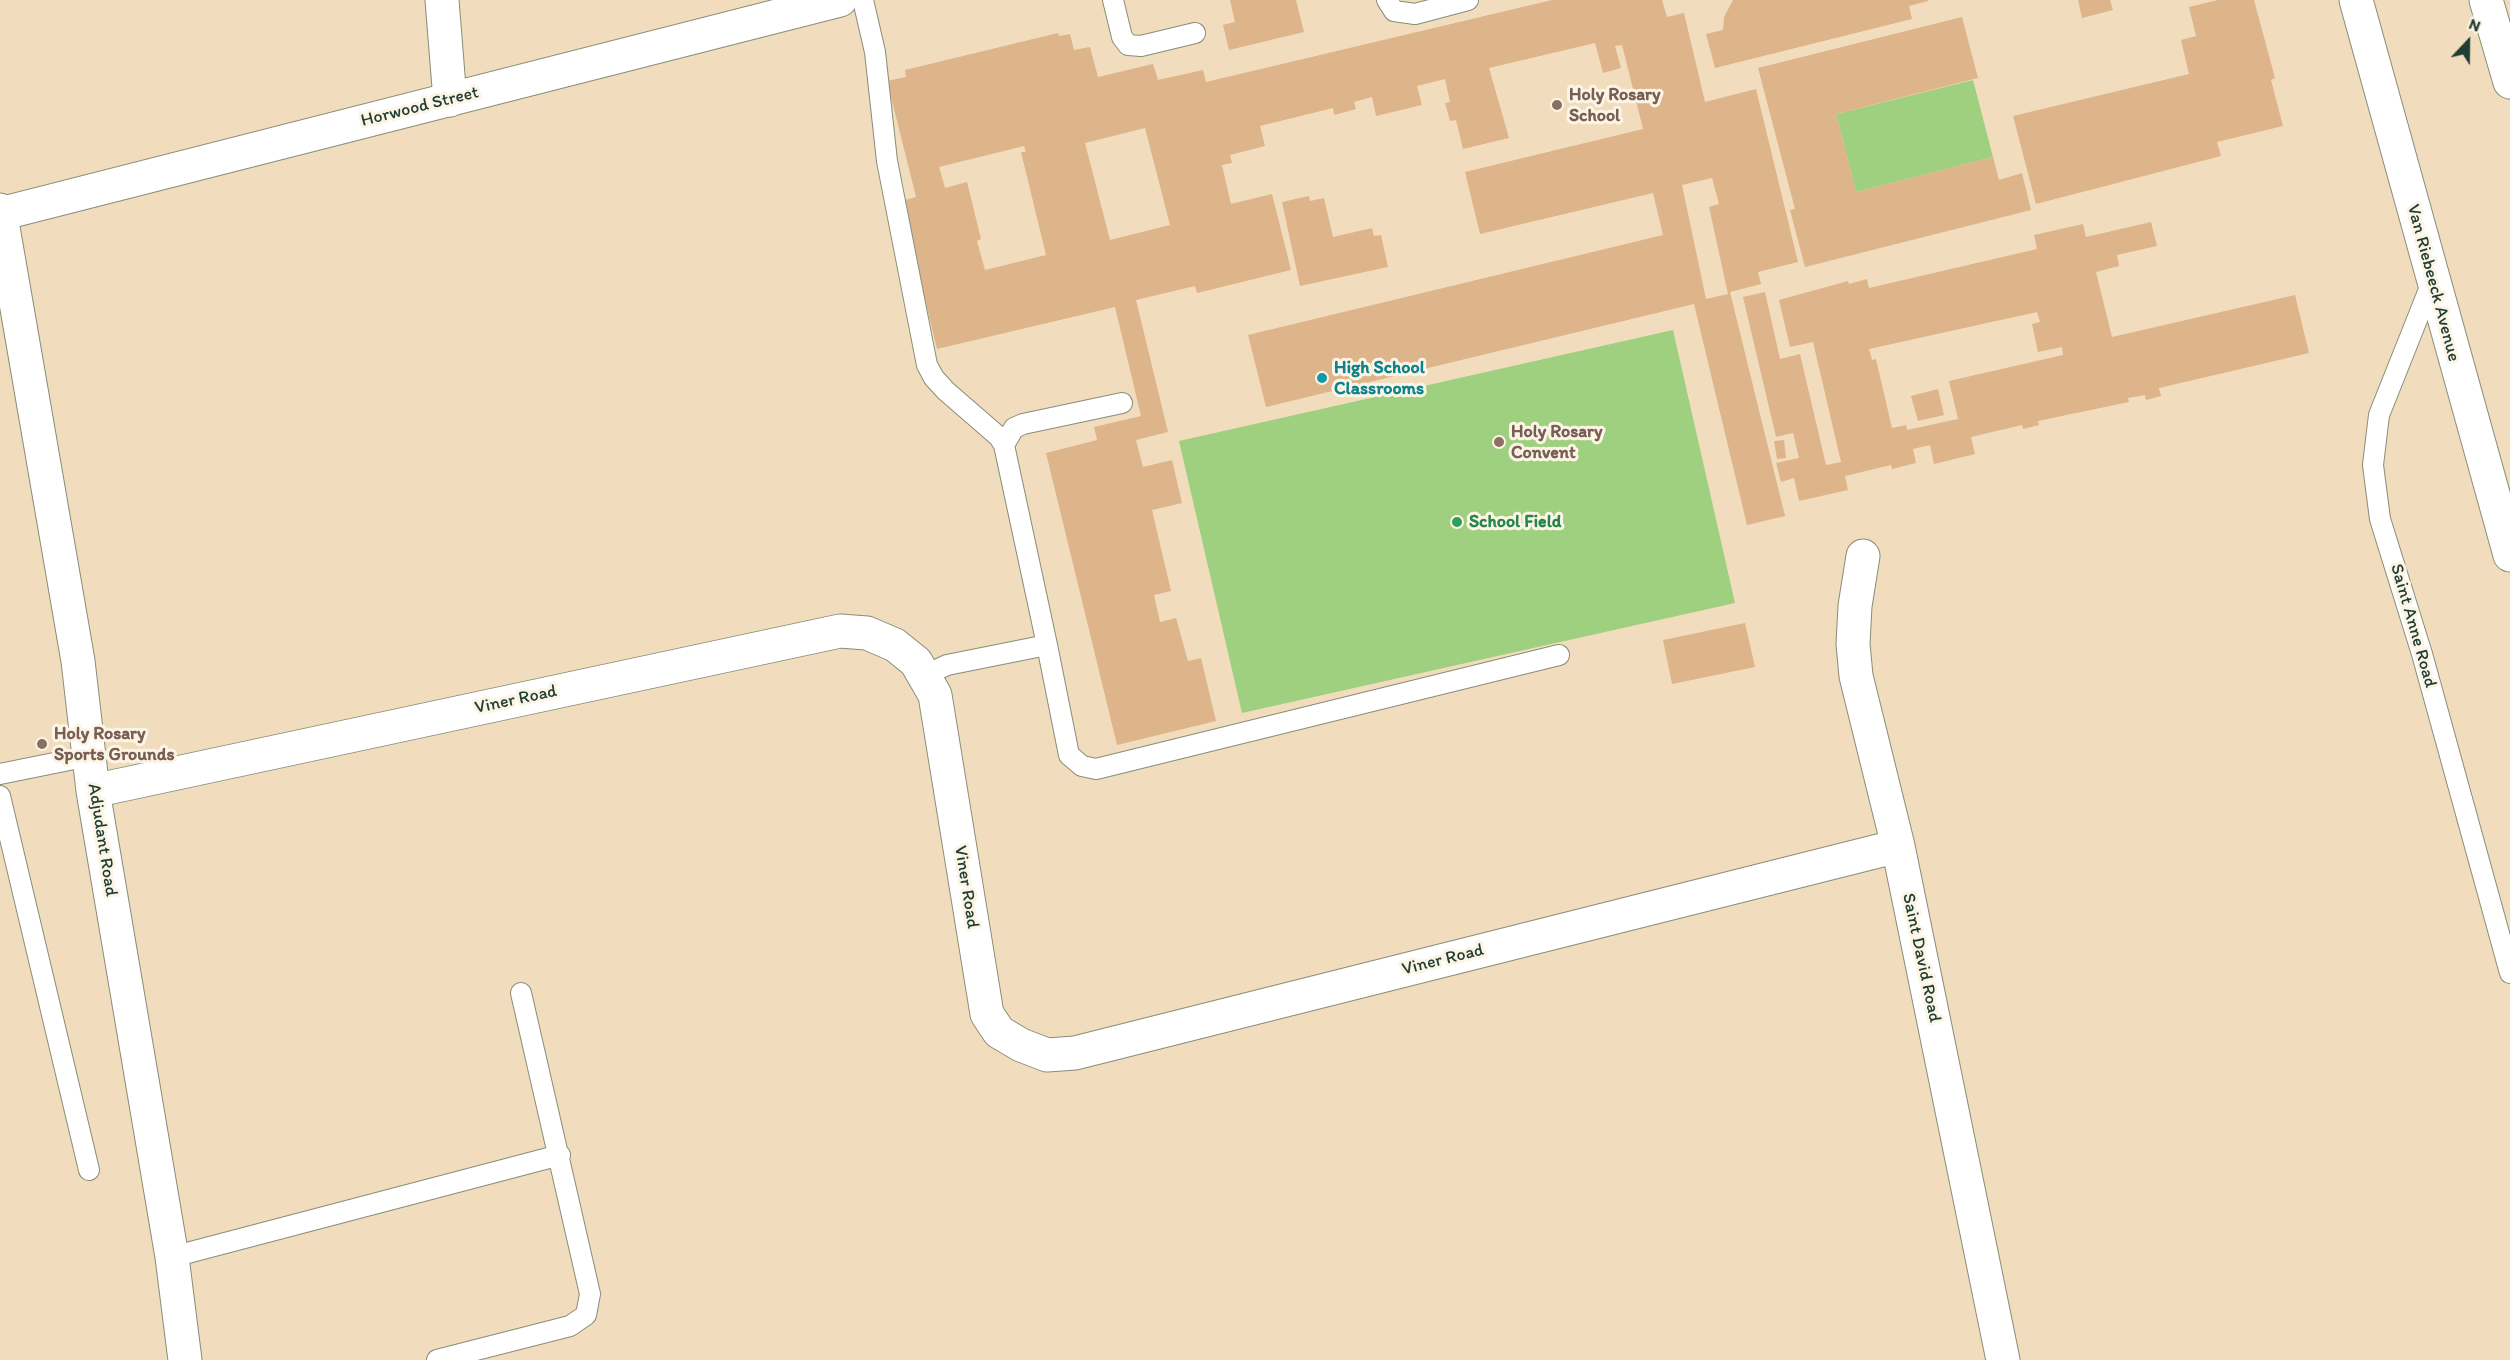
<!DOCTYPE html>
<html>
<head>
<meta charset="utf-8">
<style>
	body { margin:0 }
	#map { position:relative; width:2510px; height:1360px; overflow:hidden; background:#f1ddbd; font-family:Itim,sans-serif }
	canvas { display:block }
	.north { position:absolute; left:2438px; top:12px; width:60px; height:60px; -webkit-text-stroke:4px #fcf5e5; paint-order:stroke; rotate:22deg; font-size:16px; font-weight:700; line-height:24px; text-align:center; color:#1f3d34 }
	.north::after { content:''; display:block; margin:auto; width:21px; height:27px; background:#1f3d34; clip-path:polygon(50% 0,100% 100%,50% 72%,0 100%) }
</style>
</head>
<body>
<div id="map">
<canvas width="2510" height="1360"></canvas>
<div class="north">N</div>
</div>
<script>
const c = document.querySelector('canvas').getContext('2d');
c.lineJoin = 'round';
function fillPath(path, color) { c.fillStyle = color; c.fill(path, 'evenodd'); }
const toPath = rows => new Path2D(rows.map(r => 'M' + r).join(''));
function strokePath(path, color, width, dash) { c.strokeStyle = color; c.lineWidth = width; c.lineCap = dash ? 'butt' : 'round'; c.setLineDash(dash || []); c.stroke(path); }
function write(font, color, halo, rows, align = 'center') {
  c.font = font + ' Itim,sans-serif'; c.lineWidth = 6; c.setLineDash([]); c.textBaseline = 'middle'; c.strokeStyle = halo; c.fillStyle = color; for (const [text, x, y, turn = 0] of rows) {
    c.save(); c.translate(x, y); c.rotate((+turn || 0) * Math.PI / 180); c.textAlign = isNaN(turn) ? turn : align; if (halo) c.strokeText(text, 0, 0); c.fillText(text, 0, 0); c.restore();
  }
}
fillPath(toPath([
	[1973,80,1993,157,1856,192,1836,114],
	[1673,330,1735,603,1242,713,1179,441]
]), '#9ed080');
fillPath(toPath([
	[1230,0,1296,0,1304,32,1229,50,1223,25,1235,22],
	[1552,0,1662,0,1667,17,1684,13,1705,102,1756,89,1798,262,1758,272,1761,284,1730,292,1785,516,1747,525,1694,304,1266,407,1248,335,1663,235,1653,193,1480,234,1465,172,1643,129,1622,45,1615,46,1621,68,1603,73,1595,43,1489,68,1509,138,1463,149,1456,120,1450,121,1445,103,1450,102,1445,79,1417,86,1422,105,1376,116,1372,97,1354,102,1356,109,1334,115,1333,108,1260,126,1265,146,1230,155,1232,163,1222,165,1231,204,1272,194,1291,270,1197,293,1195,286,1136,300,1168,432,1136,440,1143,467,1172,460,1182,503,1152,510,1171,591,1154,595,1160,622,1176,618,1188,661,1201,658,1216,721,1117,745,1046,453,1097,440,1094,427,1141,416,1115,307,937,349,901,201,916,197,887,81,906,77,905,70,1058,33,1059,36,1070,34,1074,50,1090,47,1098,77,1153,64,1158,80,1203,70,1206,82],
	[1145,128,1170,225,1110,240,1085,143],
	[1024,146,1026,152,1021,152,1046,255,985,270,977,241,981,239,967,182,945,188,939,167],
	[1712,178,1719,204,1709,207,1728,294,1706,299,1682,185],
	[1733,0,1928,0,1928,1,1909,6,1912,19,1715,68,1706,34,1723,30,1724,17],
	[2078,0,2110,0,2113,10,2082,18],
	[2218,0,2254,0,2275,78,2271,80,2283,126,2217,142,2221,156,2036,204,2013,116,2189,74,2181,40,2196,36,2189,7],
	[1962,17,1978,78,1836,114,1856,192,1993,157,1999,180,2022,173,2031,210,1805,267,1790,210,1795,209,1758,68],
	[1309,196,1310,201,1324,198,1333,237,1372,228,1374,236,1381,235,1388,267,1300,286,1282,202],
	[2151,222,2157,246,2117,255,2119,266,2096,272,2112,337,2295,295,2309,353,2159,388,2161,396,2146,400,2145,395,2128,398,2129,402,2038,421,2039,425,2023,429,2022,425,1971,437,1975,454,1934,464,1930,445,1913,449,1916,463,1892,469,1891,465,1845,476,1848,490,1799,501,1794,478,1781,482,1776,463,1799,458,1793,433,1776,437,1743,297,1765,292,1780,359,1800,354,1826,465,1841,462,1813,342,1790,347,1779,300,1848,281,1849,284,1867,279,1869,288,2037,249,2034,235,2083,224,2086,237],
	[2037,312,2040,322,2032,324,2038,352,2062,347,2063,355,1949,381,1958,419,1907,430,1906,425,1892,428,1876,359,1872,360,1869,349],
	[1938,389,1944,415,1918,421,1911,396],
	[1784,440,1786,458,1777,459,1774,441],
	[1745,623,1755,667,1672,684,1663,640]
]), '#deb48a');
const service = toPath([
	[863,0,875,52,887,161,927,365,934,378,946,391,999,437,1004,445],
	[1113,0,1122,37,1128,45,1141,46,1195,33],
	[1387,0,1394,11,1415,14,1468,0],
	[2432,282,2379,415,2373,465,2380,519,2422,654,2510,973],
	[1047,645,1004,445,1014,428,1023,424,1122,403],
	[924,676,947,665,1047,645,1069,755,1082,766,1096,769,1559,655],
	[0,774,89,756],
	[0,796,89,1170],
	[172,1257,560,1155],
	[437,1360,570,1326,586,1315,590,1294,521,993]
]);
const minor = toPath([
	[442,0,450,100],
	[2486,0,2510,82],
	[0,210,78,661,93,791,172,1257,185,1360],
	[1863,556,1855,606,1853,644,1856,676,1898,846,2003,1360],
	[93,791,840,631,867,633,895,645,916,662,935,695,987,1014,999,1032,1021,1045,1047,1055,1075,1053,1898,846]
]);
const secondary = toPath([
	[0,214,840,0]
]);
const primary = toPath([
	[2356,0,2510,555]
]);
strokePath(service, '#888d78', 22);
strokePath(minor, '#888d78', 35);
strokePath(secondary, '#888d78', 35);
strokePath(primary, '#888d78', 35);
strokePath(service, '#fff', 20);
strokePath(minor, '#fff', 33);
strokePath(secondary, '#fff', 33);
strokePath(primary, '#fff', 33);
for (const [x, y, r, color] of [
	[1557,105,6,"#8d6e63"],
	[1322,378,6,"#0f9aa8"],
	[1499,442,6,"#8d6e63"],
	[1457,522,6,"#2e9e5b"],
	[42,744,6,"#8d6e63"]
]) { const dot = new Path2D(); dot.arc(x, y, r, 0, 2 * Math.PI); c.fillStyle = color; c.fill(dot); strokePath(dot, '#fcf5e5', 2); }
write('bold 18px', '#785e54', '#fcf5e5', [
	["Holy Rosary",1569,95],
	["School",1569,116],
	["Holy Rosary",1511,432],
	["Convent",1511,453],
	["Holy Rosary",54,734],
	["Sports Grounds",54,755]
], 'left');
write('18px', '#1f3d34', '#fcf5e5', [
	["Horwood Street",420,107,-14],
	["Van Riebeeck Avenue",2433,283,75],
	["Saint Anne Road",2413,626,74],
	["Viner Road",516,700,-12],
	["Adjudant Road",102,840,81],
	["Viner Road",966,887,81],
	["Saint David Road",1921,958,78],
	["Viner Road",1443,960,-14]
]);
write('bold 18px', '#0d838f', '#fcf5e5', [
	["High School",1334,368],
	["Classrooms",1334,389]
], 'left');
write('bold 18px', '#27864d', '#fcf5e5', [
	["School Field",1469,522]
], 'left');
</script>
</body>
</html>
